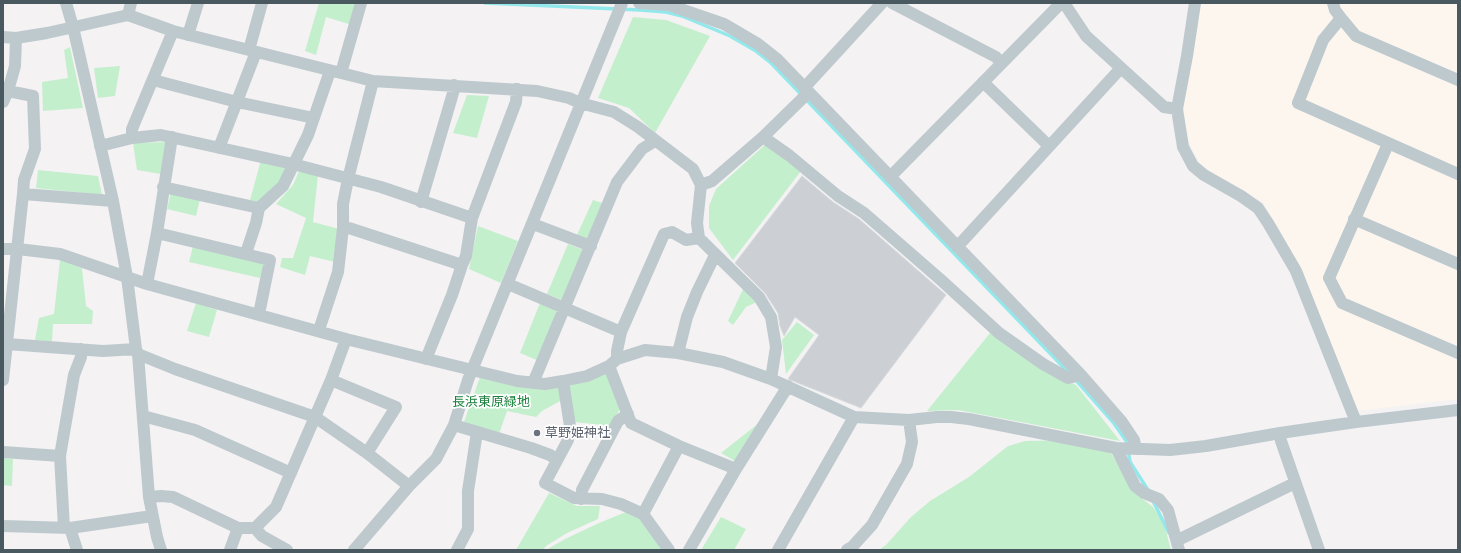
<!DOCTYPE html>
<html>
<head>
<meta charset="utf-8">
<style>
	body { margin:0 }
	#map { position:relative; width:1461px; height:553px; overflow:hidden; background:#f4f2f3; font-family:Cabin,sans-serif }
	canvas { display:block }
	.frame { position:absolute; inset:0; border:4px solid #4a5960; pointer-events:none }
</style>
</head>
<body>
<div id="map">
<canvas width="1461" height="553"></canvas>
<div class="frame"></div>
</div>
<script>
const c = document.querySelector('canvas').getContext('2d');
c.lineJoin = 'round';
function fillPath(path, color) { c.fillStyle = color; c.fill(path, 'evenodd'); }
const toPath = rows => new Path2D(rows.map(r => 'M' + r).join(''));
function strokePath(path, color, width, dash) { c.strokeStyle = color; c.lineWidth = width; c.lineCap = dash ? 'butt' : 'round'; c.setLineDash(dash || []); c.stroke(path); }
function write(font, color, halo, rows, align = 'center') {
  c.font = font + ' Cabin,"Noto Sans JP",sans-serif'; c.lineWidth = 3.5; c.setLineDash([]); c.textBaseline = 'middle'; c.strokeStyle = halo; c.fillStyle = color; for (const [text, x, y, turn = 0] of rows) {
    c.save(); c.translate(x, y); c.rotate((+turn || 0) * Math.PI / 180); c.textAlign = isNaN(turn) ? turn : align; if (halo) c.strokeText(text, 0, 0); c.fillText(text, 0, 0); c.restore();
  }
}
fillPath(toPath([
	[1201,3,1458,3,1458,399,1358,411,1310,291,1263,202,1212,173,1200,163,1189,143,1181,109,1193,56]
]), '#fcf6ee');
fillPath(toPath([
	[319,3,357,3,352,25,326,17,316,55,305,51],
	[633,17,666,20,710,36,655,133,629,108,598,98],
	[70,47,83,108,43,111,42,82,68,78,64,50],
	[120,66,115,96,98,98,94,68],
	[467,95,489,96,477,138,453,133],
	[167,142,161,174,137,170,133,143],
	[767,143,801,171,733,260,709,228,709,206,716,189],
	[261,160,288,167,280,184,258,202,250,200],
	[38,170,98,176,102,195,36,188],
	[299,171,318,175,313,222,339,229,335,262,310,256,305,275,280,267,282,258,293,258,306,218,276,204,293,185],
	[171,192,200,199,196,216,167,209],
	[593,200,605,204,587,241,576,237],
	[478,226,518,241,501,283,469,269],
	[568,244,584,250,564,301,547,294],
	[193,246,264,262,260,278,189,262],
	[60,260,82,268,86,306,93,311,92,324,53,324,52,342,35,340,39,318,54,314],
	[744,287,757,302,746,307,733,325,728,321],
	[196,303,217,310,209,337,187,331],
	[540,303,558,311,539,361,520,353],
	[797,322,814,335,786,374,782,340],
	[990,333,1054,374,1076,385,1120,441,958,410,927,411],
	[606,372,621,407,611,426,575,422,567,387],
	[480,377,559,386,562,400,542,411,536,417,507,411,499,434,464,422],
	[759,423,735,461,721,453],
	[1075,440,1108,448,1135,493,1153,507,1164,524,1171,550,879,550,886,545,911,517,930,501,969,477,1008,446,1025,441],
	[3,458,13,459,12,486,3,485],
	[549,493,577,506,600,506,598,519,567,533,546,546,543,550,516,550],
	[626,512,639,517,663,550,546,550,565,539,599,523],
	[721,517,746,529,734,550,701,550]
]), '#c4efcd');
strokePath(toPath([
	[485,3,640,10,666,12,682,16,730,36,756,51,770,62,1069,373],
	[1075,379,1113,422,1127,442,1130,462,1148,490],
	[1152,499,1169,533]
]), '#92e8eb', 3.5);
const building = toPath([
	[802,176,833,202,859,219,946,295,861,408,788,379,819,335,795,317,784,336,780,326,778,313,765,293,735,263,802,176]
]);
fillPath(building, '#ccd0d4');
strokePath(building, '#d7dadd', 1);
strokePath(toPath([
	[66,3,73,27,113,201,127,277,136,349,138,354,149,497,157,537,161,550],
	[639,3,669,5,724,24,758,44,777,59,1081,375,1122,422,1134,440,1136,449],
	[892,3,996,57,1001,63],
	[1064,3,1086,36,1164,107,1177,109],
	[1195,3,1187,56,1177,109,1183,147,1193,166,1204,175,1241,196,1258,208,1268,223,1296,271,1356,422],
	[1333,3,1335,10,1341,18,1356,36,1458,80],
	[128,15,131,3],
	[1341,18,1323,40,1298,103,1458,174],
	[188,35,198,3],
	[3,37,16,38,47,33,128,15,173,31,373,81,537,91,569,98,580,103,614,112,638,127,693,169,701,185,697,223,699,238,759,297,771,317,776,347,771,379],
	[249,50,262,3],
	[341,73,361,3],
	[153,80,237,102,314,118],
	[983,82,1049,146],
	[804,88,882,3],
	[8,91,33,96,35,149,24,180,23,194,113,201],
	[3,102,8,91,15,66,16,38],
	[763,137,790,156,838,196,864,213,941,280,999,333,1043,364,1068,378,1081,375],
	[132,138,132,129,173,31],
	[1388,144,1329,278,1342,303,1458,353],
	[100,146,132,138,161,135,293,164,381,187,472,218,516,102,517,89],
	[219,148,256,52],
	[890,177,1061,3],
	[701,185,712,181,763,137,808,93],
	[163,187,259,208,256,223,246,253],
	[421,202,453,93,454,85],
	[259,208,283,186,308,135,330,71],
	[1354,219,1458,264],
	[533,224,591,246],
	[343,228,349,228,462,265,466,256,472,218],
	[157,233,270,260,259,314],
	[957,247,1121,68],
	[3,249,18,249,60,254,147,284,346,339,517,381,545,384,563,381,587,376,609,366,617,359,645,350,678,353,723,362,771,379,854,417,909,420,937,417,951,417,969,419,1116,448,1170,450,1206,446,1280,433,1356,422,1458,410],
	[147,284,157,233,172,137],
	[508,284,621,332],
	[319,330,338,272,343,228,343,204,348,179,373,81],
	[7,344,103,351,136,349],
	[678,353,687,317,697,292,715,255],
	[138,354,175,369,315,417,367,453,396,407,331,380],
	[426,359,452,295,462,265],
	[617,359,617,351,621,332,664,234,672,232,686,240,699,238],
	[609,366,631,423,679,446,736,469],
	[3,380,23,194],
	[563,381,570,426,568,440,545,483,574,498,602,499,621,504,643,514],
	[533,383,617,182,642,149,655,141],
	[143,416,195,430,291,473],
	[454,425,531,448,550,455,557,460],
	[1280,433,1281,441,1319,550],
	[1116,448,1135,486,1144,493,1159,499,1168,510,1179,550],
	[3,452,60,456],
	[367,453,409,486],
	[149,497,161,496,173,497,238,528,255,528,276,507,331,380,346,339],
	[581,499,582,490,618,421,628,414],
	[3,526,70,528,152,516],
	[64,528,60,456,74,375,81,357,81,349],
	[70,528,77,550],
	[255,528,262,536,287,550],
	[1178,540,1295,483],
	[230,550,238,528],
	[354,550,409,486,436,459,454,425,468,380,622,3],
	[457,550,468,529,468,491,477,432],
	[669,550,643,514,679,446],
	[689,550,736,469,788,386],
	[778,550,854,417],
	[847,550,852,547,872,525,907,464,912,442,909,420]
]), '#bec9ce', 12);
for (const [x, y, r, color] of [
	[537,433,4,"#6b7280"]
]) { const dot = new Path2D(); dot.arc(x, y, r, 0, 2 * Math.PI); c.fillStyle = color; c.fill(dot); strokePath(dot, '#fff', 1.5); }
write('13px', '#1b813c', '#fff', [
	["長浜東原緑地",491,402]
]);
write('13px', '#5b616d', '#fff', [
	["草野姫神社",545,433]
], 'left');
</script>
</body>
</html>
